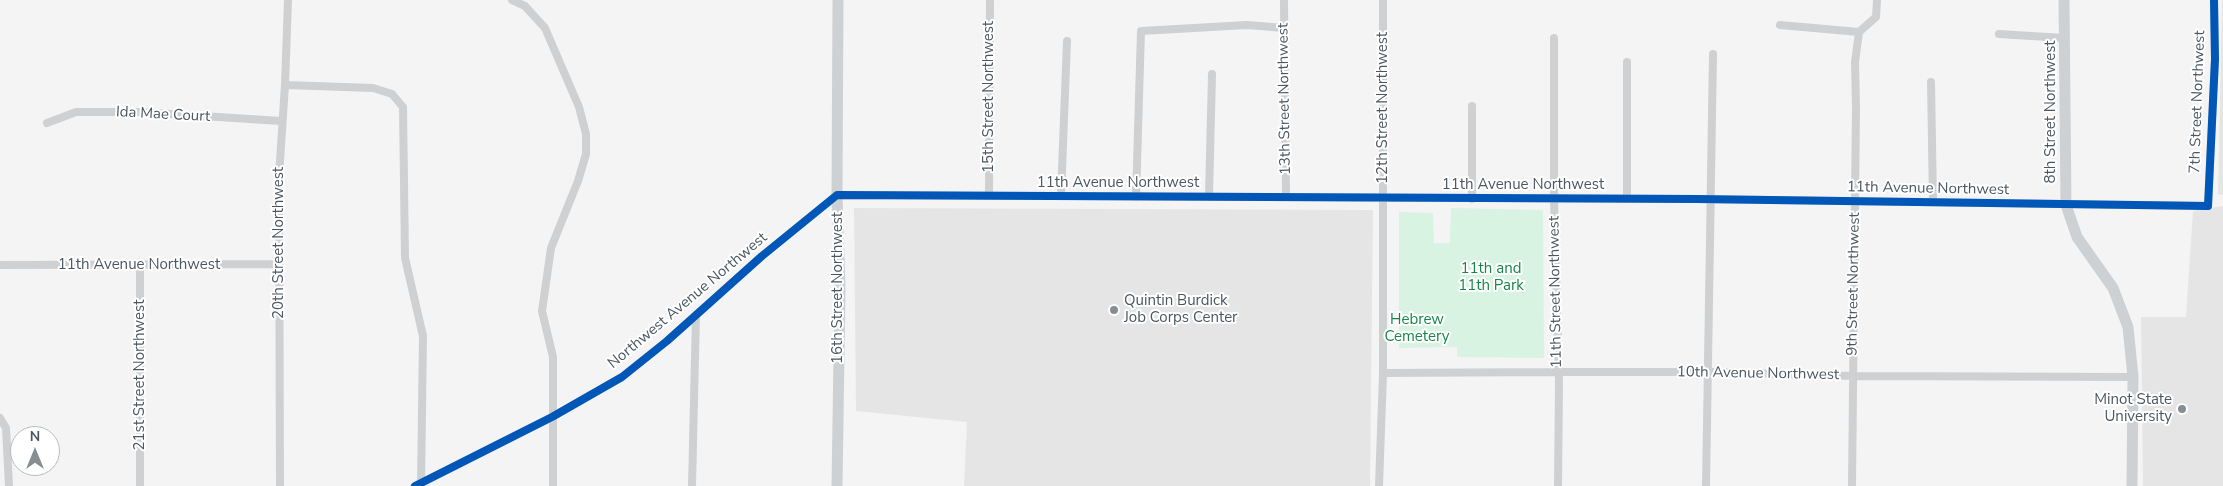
<!DOCTYPE html>
<html>
<head>
<meta charset="utf-8">
<style>
	body { margin:0 }
	#map { position:relative; width:2223px; height:486px; overflow:hidden; background:#f4f4f4; font-family:"Nunito Sans",sans-serif }
	canvas { display:block }
	.north { position:absolute; left:10px; top:426px; width:50px; height:50px; box-sizing:border-box; background:#fff; border:1px solid #b7bcc0; border-radius:50%; rotate:0deg; font-size:14px; font-weight:700; line-height:20px; text-align:center; color:#4a5761 }
	.north::after { content:''; display:block; margin:auto; width:18px; height:22px; background:#868e94; clip-path:polygon(50% 0,100% 100%,50% 72%,0 100%) }
</style>
</head>
<body>
<div id="map">
<canvas width="2223" height="486"></canvas>
<div class="north">N</div>
</div>
<script>
const c = document.querySelector('canvas').getContext('2d');
c.lineJoin = 'round';
function fillPath(path, color) { c.fillStyle = color; c.fill(path, 'evenodd'); }
const toPath = rows => new Path2D(rows.map(r => 'M' + r).join(''));
function strokePath(path, color, width, dash) { c.strokeStyle = color; c.lineWidth = width; c.lineCap = dash ? 'butt' : 'round'; c.setLineDash(dash || []); c.stroke(path); }
function write(font, color, halo, rows, align = 'center') {
  c.font = font + ' "Nunito Sans",sans-serif'; c.lineWidth = 4; c.setLineDash([]); c.textBaseline = 'middle'; c.strokeStyle = halo; c.fillStyle = color; for (const [text, x, y, turn = 0] of rows) {
    c.save(); c.translate(x, y); c.rotate((+turn || 0) * Math.PI / 180); c.textAlign = isNaN(turn) ? turn : align; if (halo) c.strokeText(text, 0, 0); c.fillText(text, 0, 0); c.restore();
  }
}
fillPath(toPath([
	[2222,0,2223,0,2223,195,2218,194],
	[2223,206,2223,486,2143,486,2141,317,2186,317,2193,211],
	[854,208,1373,210,1370,486,964,486,967,422,856,411]
]), '#e6e5e6');
fillPath(toPath([
	[1451,208,1543,210,1544,358,1457,357,1457,347,1399,348,1399,212,1433,213,1434,243,1450,243]
]), '#d8f3e1');
strokePath(toPath([
	[512,0,525,6,545,28,579,107,586,134,586,154,578,181,551,248,542,311,553,357,553,486],
	[1284,0,1286,197],
	[1780,25,1859,32],
	[1999,34,2064,38],
	[1554,38,1554,198,1559,383,1558,486],
	[1931,82,1933,201],
	[285,85,373,88,392,94,403,107,405,258,423,336,421,485],
	[47,123,76,112,139,112,281,121],
	[989,195,990,0],
	[1061,196,1067,41],
	[1136,197,1141,31,1247,25,1284,28],
	[1209,197,1212,74],
	[1472,199,1472,106],
	[1627,199,1627,62],
	[140,264,140,486],
	[0,265,279,264],
	[1383,373,1557,372,1716,372,1854,376,2133,377],
	[0,418,6,428,9,486],
	[280,486,279,176,285,85,288,0],
	[415,486,552,417,622,377,667,341,762,256,837,195,1697,199,2208,206,2215,59,2214,0],
	[692,486,696,315],
	[1379,486,1383,373,1383,0],
	[1706,486,1713,54],
	[1852,486,1856,106,1855,62,1859,32,1876,17,1877,0]
]), '#ced0d2', 8);
strokePath(toPath([
	[2064,0,2066,205,2077,237,2113,288,2128,327,2133,377,2132,486],
	[837,486,840,289,837,195,838,0]
]), '#ced1d4', 11);
strokePath(toPath([
	[415,486,552,417,622,377,667,341,762,256,837,195,1697,199,2208,206,2215,59,2214,0]
]), '#0057b8', 8);
for (const [x, y, r, color] of [
	[1114,310,5,"#868e94"],
	[2182,409,5,"#868e94"]
]) { const dot = new Path2D(); dot.arc(x, y, r, 0, 2 * Math.PI); c.fillStyle = color; c.fill(dot); strokePath(dot, '#fff', 2); }
write('15px', '#4a5761', '#fff', [
	["15th Street Northwest",989,97,-90],
	["13th Street Northwest",1285,99,-91],
	["7th Street Northwest",2198,102,-88],
	["12th Street Northwest",1383,108,-90],
	["8th Street Northwest",2051,112,-90],
	["Ida Mae Court",163,115,3],
	["11th Avenue Northwest",1118,183],
	["11th Avenue Northwest",1523,185],
	["11th Avenue Northwest",1928,189,1],
	["20th Street Northwest",279,243,-90],
	["11th Avenue Northwest",139,265],
	["9th Street Northwest",1854,284,-89],
	["16th Street Northwest",838,288,-90],
	["11th Street Northwest",1556,292,-91],
	["Northwest Avenue Northwest",688,301,-40],
	["10th Avenue Northwest",1758,374,1],
	["21st Street Northwest",140,375,-90]
]);
write('15px', '#168749', '#fff', [
	["11th and",1491,269],
	["11th Park",1491,286],
	["Hebrew",1417,320],
	["Cemetery",1417,337]
]);
write('15px', '#4a5761', '#fff', [
	["Quintin Burdick",1124,301],
	["Job Corps Center",1124,318],
	["Minot State",2172,400,"right"],
	["University",2172,417,"right"]
], 'left');
</script>
</body>
</html>
